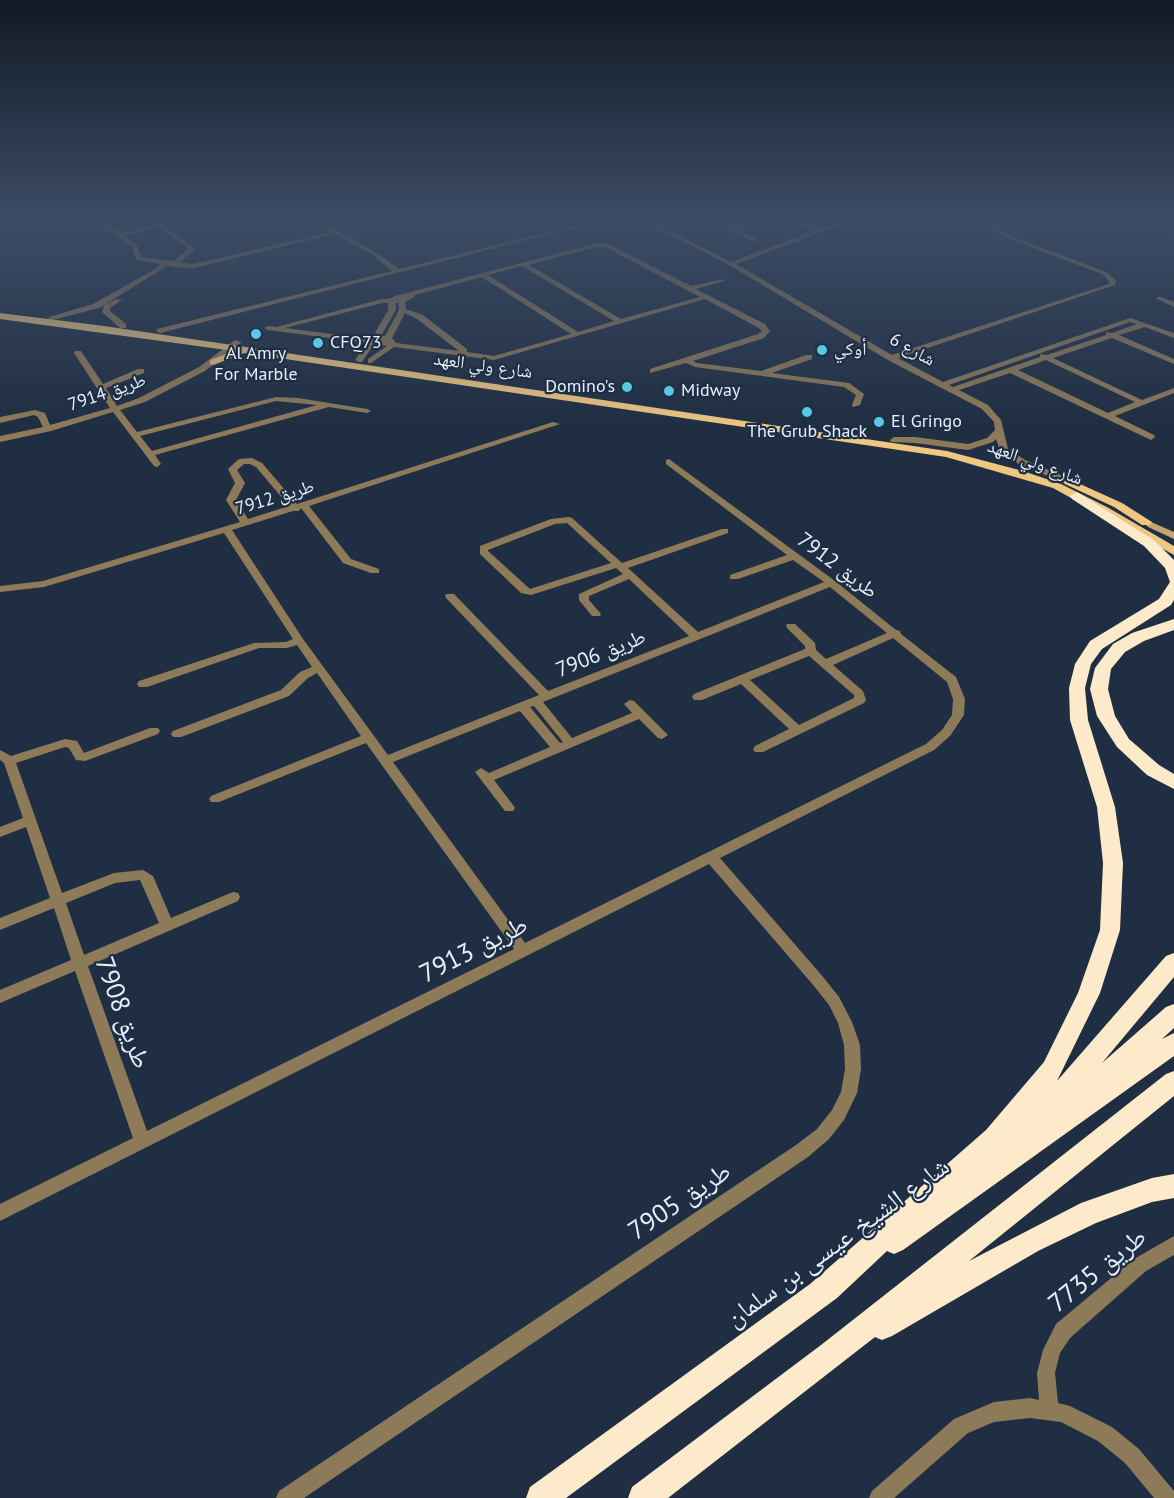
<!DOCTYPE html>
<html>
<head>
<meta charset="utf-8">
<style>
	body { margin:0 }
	canvas { display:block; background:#1f2e42 }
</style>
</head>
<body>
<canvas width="1174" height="1498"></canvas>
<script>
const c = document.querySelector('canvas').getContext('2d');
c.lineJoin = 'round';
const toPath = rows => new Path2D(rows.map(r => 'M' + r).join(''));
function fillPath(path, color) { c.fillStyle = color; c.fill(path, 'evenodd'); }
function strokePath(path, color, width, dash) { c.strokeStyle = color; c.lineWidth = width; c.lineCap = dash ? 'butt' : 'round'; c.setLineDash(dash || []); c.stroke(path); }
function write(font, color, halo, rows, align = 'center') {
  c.font = font + ' "PT Sans","Noto Naskh Arabic",sans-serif'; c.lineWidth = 4.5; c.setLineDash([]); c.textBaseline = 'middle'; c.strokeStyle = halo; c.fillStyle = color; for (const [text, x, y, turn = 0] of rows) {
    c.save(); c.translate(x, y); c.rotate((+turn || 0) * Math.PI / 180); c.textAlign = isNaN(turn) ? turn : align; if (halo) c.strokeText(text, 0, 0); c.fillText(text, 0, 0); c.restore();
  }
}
fillPath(toPath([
	[94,219,101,219,121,233,154,225,147,219,154,219,195,248,195,250,180,262,194,264,330,232,309,219,316,219,377,253,399,269,601,219,610,219,160,333,156,331,157,329,392,271,373,255,335,234,194,268,173,267,166,265,161,270,99,308,49,321,49,317,93,304,157,268,160,264,136,260,132,247,94,219],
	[158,227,189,249,173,261,141,257,137,245,125,236,158,227],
	[639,219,646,219,655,223,672,219,681,219,660,226,731,262,814,231,781,219,789,219,820,229,849,219,857,219,736,264,892,355,1109,284,1109,281,1102,274,1007,238,988,226,958,219,969,219,992,224,1011,236,1106,272,1116,280,1115,285,898,358,943,382,1130,318,1174,333,1174,338,1145,327,1119,335,1174,359,1174,364,1112,338,1053,358,1142,400,1174,388,1174,393,1115,416,1154,435,1155,437,1151,440,1010,373,959,390,988,405,1001,420,1008,449,1025,460,1063,476,1065,478,1060,481,1019,464,1001,453,996,439,993,442,968,450,915,443,891,442,890,440,894,437,915,437,968,444,987,438,995,430,994,422,982,409,888,360,729,265,639,219],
	[1130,322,1137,324,1112,333,1106,332,1106,335,1047,355,1040,354,1040,357,953,387,949,385,1130,322],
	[1046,360,1135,402,1108,413,1018,370,1046,360],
	[704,219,712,219,730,227,758,219,767,219,735,229,757,239,757,241,755,242,704,219],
	[606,243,691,286,724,279,724,281,696,289,765,324,770,331,764,338,693,361,697,363,761,371,806,355,812,355,812,359,772,373,849,383,864,394,860,405,853,407,852,405,856,395,844,387,695,367,686,363,650,373,650,369,758,334,762,331,759,328,705,299,494,360,394,347,371,363,368,363,368,359,387,346,374,344,362,362,359,362,355,360,367,343,268,330,264,328,268,326,276,327,382,299,389,299,395,296,594,244,606,243],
	[596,247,605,247,700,297,621,319,529,265,596,247],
	[522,266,614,321,578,332,488,275,522,266],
	[482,277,571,334,494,356,467,352,467,349,423,315,406,309,405,302,414,297,415,295,482,277],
	[382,303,388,303,388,310,373,337,370,339,285,328,382,303],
	[396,303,398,303,399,310,385,336,381,336,396,310,396,303],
	[405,313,417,319,459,351,396,343,392,338,405,313],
	[1157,297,1161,297,1174,302,1174,307,1157,299,1157,297],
	[116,299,122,300,110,308,110,311,126,324,126,328,120,328,102,312,104,305,116,299],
	[235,340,242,342,205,371,145,402,120,410,137,432,276,397,298,398,367,409,371,411,367,413,329,407,155,455,161,464,157,467,154,466,113,412,51,431,0,442,0,436,43,427,38,417,34,415,0,423,0,417,35,410,45,413,50,425,110,408,74,353,75,351,81,351,103,384,138,369,144,369,144,373,106,388,117,406,139,398,199,367,235,340],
	[276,401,317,405,152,451,140,436,276,401],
	[553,422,560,424,309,506,351,559,379,569,379,573,371,573,343,563,301,508,299,511,293,511,232,530,303,639,388,755,539,695,446,598,445,596,446,594,454,594,548,691,689,636,629,579,589,596,589,600,601,614,600,616,592,616,579,600,579,594,623,574,616,568,531,595,521,593,480,554,480,546,551,519,569,517,572,518,622,563,722,529,728,529,728,533,628,568,698,632,824,582,793,560,738,579,730,579,730,575,787,555,666,464,666,460,669,459,835,581,896,630,900,631,901,634,956,677,965,699,964,715,950,736,934,750,720,858,824,978,839,997,852,1022,860,1045,861,1069,857,1093,844,1120,829,1139,808,1157,304,1498,276,1498,279,1491,796,1145,817,1129,832,1110,841,1092,845,1069,844,1045,838,1023,829,1005,814,986,709,864,0,1221,0,1204,133,1138,75,971,0,1003,0,990,71,960,54,908,0,930,0,918,50,898,26,827,0,837,0,827,23,818,4,763,0,760,0,750,11,756,65,739,77,741,84,753,150,728,158,728,160,731,158,734,85,761,76,760,69,748,65,747,16,763,62,893,114,873,143,870,153,876,171,918,233,892,238,893,240,897,238,901,88,966,147,1131,514,949,366,743,219,802,211,802,209,799,211,796,361,736,317,673,308,678,289,696,181,737,173,737,171,734,173,731,281,690,300,672,312,667,297,645,287,648,259,648,147,687,139,687,137,684,139,681,254,643,286,642,293,639,224,533,44,587,0,592,0,586,43,581,240,522,226,500,235,483,228,469,239,459,252,458,262,463,297,504,553,422],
	[244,464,250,464,256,467,289,506,248,519,236,500,245,483,237,470,244,464],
	[567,523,611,563,530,589,488,551,488,550,555,524,567,523],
	[830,587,887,633,826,659,816,650,815,643,795,624,787,624,786,626,787,628,805,646,805,649,694,694,692,697,694,700,702,700,741,684,789,729,755,746,753,749,755,752,763,752,864,703,866,700,863,691,833,665,893,638,947,682,953,699,952,715,942,730,926,744,525,943,393,762,520,711,550,747,489,773,481,768,475,772,505,811,513,811,515,808,513,805,494,780,639,719,658,738,662,739,668,735,634,701,630,700,624,704,632,713,572,738,543,702,830,587],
	[809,656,854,695,854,698,799,725,750,680,809,656],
	[534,706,563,742,560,743,530,707,534,706],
	[140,880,159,923,84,955,66,903,115,883,140,880],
	[1174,1236,1174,1255,1146,1271,1070,1338,1060,1353,1055,1373,1058,1403,1070,1406,1112,1427,1139,1449,1174,1491,1174,1498,1154,1498,1125,1463,1098,1441,1061,1422,1030,1418,994,1422,968,1433,894,1498,869,1498,872,1491,954,1419,994,1402,1030,1398,1039,1400,1037,1373,1043,1350,1056,1324,1134,1259,1174,1236]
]), '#8d7a59');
fillPath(toPath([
	[1151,522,1174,532,1174,539,1148,527,1146,525,1151,522]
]), '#c4a56f');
fillPath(toPath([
	[0,313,104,326,947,451,1023,471,1061,484,1107,507,1174,546,1174,555,1053,488,946,457,245,353,213,365,210,364,210,360,234,351,0,319,0,313],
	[1069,479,1122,503,1152,522,1150,525,1142,525,1114,507,1065,484,1063,482,1069,479]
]), '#eec780');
fillPath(toPath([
	[1077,492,1154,540,1174,560,1174,600,1171,605,1102,649,1091,664,1085,688,1088,720,1115,807,1123,863,1120,930,1100,993,1057,1081,1166,956,1174,953,1174,977,1102,1063,1166,1007,1174,1004,1174,1028,1162,1039,1174,1033,1174,1056,903,1250,894,1254,887,1251,837,1298,566,1498,526,1498,530,1487,810,1284,986,1130,1044,1062,1078,993,1100,930,1103,863,1097,807,1070,720,1069,688,1075,664,1090,641,1159,599,1170,582,1165,568,1144,546,1072,499,1070,496,1077,492],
	[1174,619,1174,630,1144,641,1125,652,1111,669,1108,689,1115,716,1129,739,1159,765,1174,774,1174,789,1147,775,1117,747,1097,716,1090,689,1095,668,1113,644,1132,633,1174,619],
	[1174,1071,1174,1096,969,1261,1081,1203,1152,1178,1174,1174,1174,1198,1152,1202,1096,1223,1038,1251,892,1336,882,1340,875,1337,668,1498,628,1498,632,1487,821,1345,1166,1074,1174,1071]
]), '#fdeaca');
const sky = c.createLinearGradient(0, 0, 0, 428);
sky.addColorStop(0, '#111924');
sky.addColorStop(0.51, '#3c4c65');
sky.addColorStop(1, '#3c4c6500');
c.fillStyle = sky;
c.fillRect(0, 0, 1174, 428);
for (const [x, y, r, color] of [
	[256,334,6,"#5ac8e5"],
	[318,343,6,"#5ac8e5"],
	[822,350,6,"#5ac8e5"],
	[627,387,6,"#5ac8e5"],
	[669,391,6,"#5ac8e5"],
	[807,412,6,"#5ac8e5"],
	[879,422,6,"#5ac8e5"]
]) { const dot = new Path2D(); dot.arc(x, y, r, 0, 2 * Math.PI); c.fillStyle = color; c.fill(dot); strokePath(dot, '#1f2e42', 2); }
write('18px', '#e6f0fd', '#1f2e42', [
	["CFQ73",330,343],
	["أوكي",834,350],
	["Al Amry",256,354,"center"],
	["For Marble",256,375,"center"],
	["Domino's",615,387,"right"],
	["Midway",681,391],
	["El Gringo",891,422],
	["The Grub Shack",807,432,"center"]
], 'left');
write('18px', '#e6f0fd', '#1f2e42', [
	["شارع 6",912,350,29],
	["شارع ولي العهد",483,366,8],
	["طريق 7914",107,393,-19],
	["شارع ولي العهد",1035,463,20],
	["طريق 7912",275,498,-17]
]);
write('21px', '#e6f0fd', '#1f2e42', [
	["طريق 7912",837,566,37],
	["طريق 7906",601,654,-22]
]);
write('26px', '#e6f0fd', '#1f2e42', [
	["طريق 7913",474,950,-27],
	["طريق 7908",122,1013,70],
	["طريق 7905",680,1202,-34],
	["شارع الشيخ عيسى بن سلمان",838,1243,-36],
	["طريق 7735",1098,1271,-39]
]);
</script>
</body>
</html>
